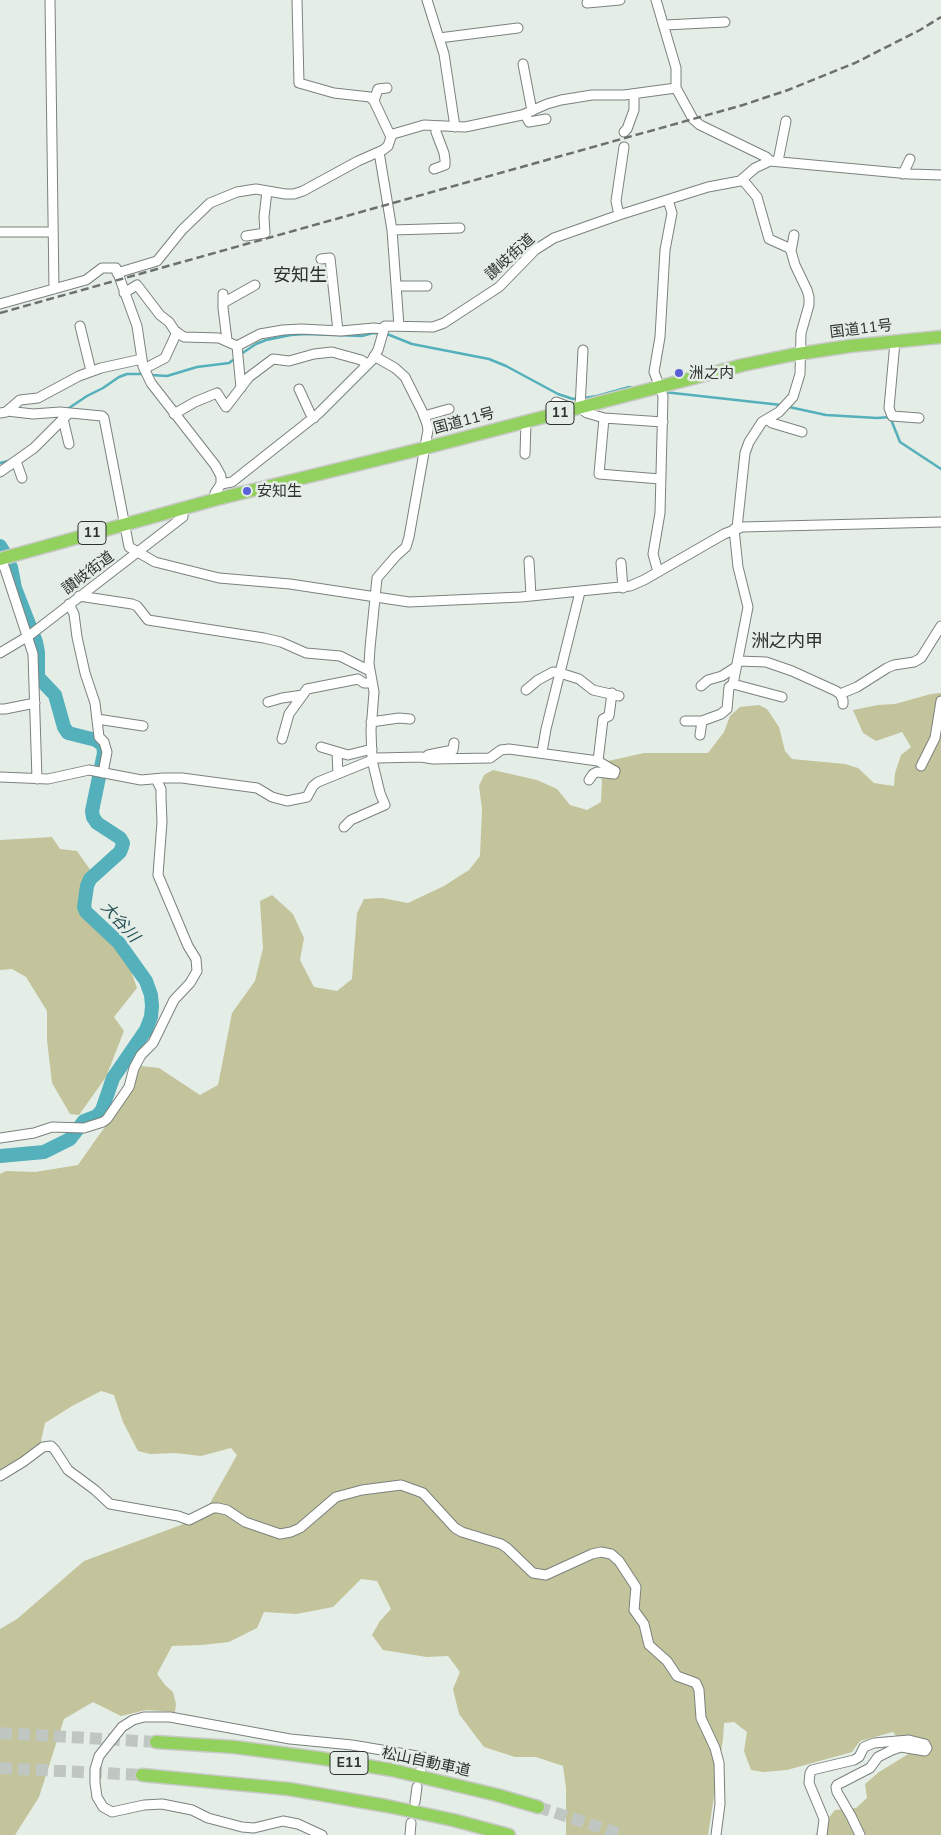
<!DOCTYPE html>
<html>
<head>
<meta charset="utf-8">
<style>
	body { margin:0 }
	canvas { display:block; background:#e5ede7 }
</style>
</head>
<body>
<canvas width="941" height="1835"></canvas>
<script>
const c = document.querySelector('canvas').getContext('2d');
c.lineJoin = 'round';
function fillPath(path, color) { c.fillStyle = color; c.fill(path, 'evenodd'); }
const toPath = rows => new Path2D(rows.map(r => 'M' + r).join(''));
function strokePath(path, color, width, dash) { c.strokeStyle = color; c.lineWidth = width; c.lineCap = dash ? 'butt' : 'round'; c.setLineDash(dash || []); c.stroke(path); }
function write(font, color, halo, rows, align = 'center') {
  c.font = font + ' Mulish,"Noto Sans JP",sans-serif'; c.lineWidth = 5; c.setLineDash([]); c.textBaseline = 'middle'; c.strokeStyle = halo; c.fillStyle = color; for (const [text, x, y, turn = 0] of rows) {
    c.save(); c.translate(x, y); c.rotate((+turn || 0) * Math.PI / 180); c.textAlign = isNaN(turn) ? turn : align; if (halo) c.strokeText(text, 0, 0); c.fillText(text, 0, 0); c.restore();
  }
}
fillPath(toPath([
	[941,693,941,708,935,712,931,728,941,729,941,1835,815,1835,835,1810,856,1808,867,1798,865,1784,879,1772,910,1753,893,1732,860,1741,852,1752,787,1770,763,1772,751,1770,744,1751,747,1732,734,1722,724,1723,723,1739,708,1835,566,1835,566,1788,563,1766,536,1757,515,1757,484,1747,459,1714,453,1689,460,1672,448,1656,427,1657,383,1650,372,1635,380,1621,391,1609,377,1581,361,1579,333,1607,296,1614,264,1612,257,1628,229,1642,202,1645,172,1646,157,1674,165,1685,173,1692,176,1704,175,1712,146,1710,121,1716,93,1702,64,1719,39,1797,15,1835,0,1835,0,1629,17,1619,84,1561,197,1519,209,1505,237,1455,231,1448,201,1456,175,1453,150,1454,138,1451,123,1422,114,1395,101,1391,72,1406,45,1423,40,1445,0,1472,0,1174,6,1171,35,1172,78,1165,99,1135,128,1097,141,1066,159,1068,200,1095,218,1085,232,1013,255,981,263,948,260,901,272,895,293,914,304,938,300,960,314,987,337,991,352,979,357,913,364,899,382,898,408,903,444,886,469,870,480,856,482,809,479,786,484,775,493,770,537,780,557,789,570,805,587,810,601,802,602,781,599,769,608,761,644,753,708,753,724,732,730,716,740,707,759,705,767,709,779,727,785,751,792,759,845,764,858,768,874,783,894,786,895,773,901,755,911,747,902,732,876,741,863,733,853,710,878,705,895,704,931,694],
	[52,837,60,849,77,851,91,871,83,885,79,907,85,918,118,947,129,965,137,988,114,1017,124,1031,106,1077,79,1115,70,1114,52,1083,47,1040,47,1011,26,977,12,969,0,970,0,840]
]), '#c3c49b');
strokePath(toPath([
	[241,354,256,344,266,340,291,335,307,334,362,336,373,333,387,334,412,344,489,359,506,366,558,394,573,399,578,398],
	[151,375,167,376,197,367,229,363,237,357],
	[664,392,781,405],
	[584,398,597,396,629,387,637,388],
	[789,407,826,415,877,418,890,417,900,442,941,469],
	[66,410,87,396,103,388,119,377,127,374,145,374],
	[0,463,8,461]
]), '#54b0ba', 2.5);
strokePath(toPath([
	[0,546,5,554],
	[0,1156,44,1152,70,1139,84,1121,97,1116,102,1110,113,1078,146,1030,151,1017,152,1006,151,995,146,981,119,943,86,912,84,907,87,886,90,879,120,852,122,847,123,843,120,838,97,823,93,817,92,811,104,753,103,745,96,740,68,733,64,727,55,695,38,677,38,652,36,642,15,588,11,567]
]), '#54b0ba', 14);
strokePath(toPath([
	[0,1733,156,1742],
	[0,1768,142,1775],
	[538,1807,623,1835]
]), '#c0c7c2', 12, [12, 6]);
const minor = toPath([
	[50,0,54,289],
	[297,0,299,83,334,93,370,97,374,101,391,137],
	[427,0,444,54,455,127],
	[656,0,676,68,676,88,693,119,700,125,766,157,770,161],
	[587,3,620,0],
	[665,25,725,22],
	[439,38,518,28],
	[523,64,532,111],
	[374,101,378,89,387,88],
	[525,114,529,122,546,119],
	[624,132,627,129,634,110,634,94],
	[379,152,392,230,399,326],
	[778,161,786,121],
	[434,169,445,165,445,160,444,153,436,132,436,126],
	[903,174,910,159],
	[742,179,757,197,769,239,789,248,791,251],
	[619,215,616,201,624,147],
	[392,230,460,228],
	[0,232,53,232],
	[246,236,265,233,264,217,267,191],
	[321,259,330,258,338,331],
	[117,273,157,261,182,230,210,203,237,192,256,189,285,194,294,194,303,191,358,161,383,150,388,146,391,137,393,134,424,125,465,127,522,115,547,104,561,100,592,95,624,95,676,88],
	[397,286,427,286],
	[124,293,137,285,160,315,169,322,175,331,184,337,219,338,237,346,260,334,283,330,301,329,341,331,374,328,383,329],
	[223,294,223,308,227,340],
	[223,303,255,285],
	[0,304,86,280,102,268,116,268,137,326,143,366,151,383,215,465,221,476,221,484,215,493,217,499],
	[80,326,91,371],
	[895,342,889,408,892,416,919,418],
	[237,346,241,388],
	[583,350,580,408,587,413,604,418,663,422],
	[144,369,165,358,177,332],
	[299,389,310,413,314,418],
	[556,402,574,409],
	[7,411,33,414,60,412,102,416,104,418,129,547,155,562,219,578,290,584,409,602,521,597,630,586,644,580,724,534,742,527,941,522],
	[0,413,6,412,20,400,38,398,79,376,101,368,142,359],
	[174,414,195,402,217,393,226,407,249,377,273,359,289,361,314,354,332,352,361,360,367,364],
	[424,416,449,409],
	[604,418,599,474,660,479],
	[63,419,69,444],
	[767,419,772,423,802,432],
	[525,454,526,422],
	[16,461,22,478],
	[0,472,34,448,69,413],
	[221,484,232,482,318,414,372,360,378,350,385,326,433,327,444,323,499,287,535,250,554,238,619,215,708,187,740,181,755,168,770,161,910,174,941,175],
	[737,528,745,453,749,442,762,422,779,412,793,397,800,374,801,333,809,305,809,297,807,290,795,265,791,251,794,235],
	[0,557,5,569,33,654,37,779],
	[529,561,531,596],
	[621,563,623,588],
	[658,572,653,554,660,513,663,396,654,372,660,337,665,250,672,213,668,200],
	[79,596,132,604,137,606,148,620,264,638,281,642,306,653,340,656,370,671],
	[69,604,74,614,77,637,85,673,95,703,99,737,104,742,107,752,103,773],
	[0,653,30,635,183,517,183,508],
	[738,661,766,662,792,671,836,691,840,694,843,700,843,704],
	[733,684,782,697],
	[701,686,708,680,722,676,736,667],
	[526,690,538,680,553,672,560,673,579,679,593,690,619,696],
	[840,694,857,687,887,668,894,665,914,662,921,658,941,626],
	[268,702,282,698,303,695],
	[0,709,5,709,35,703],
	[97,719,143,726],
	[685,721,702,721,721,714,727,709,729,687,733,684,735,674,748,607,738,567,734,529],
	[371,722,399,718,410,719],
	[700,735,702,721],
	[282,739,289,714,307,689,358,679,364,683,372,683],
	[321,747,348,755,372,749],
	[337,752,338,774],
	[542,752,546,729,580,592],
	[428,755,453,750,454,743],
	[921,766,935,738,941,701],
	[0,777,48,779,89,770,141,780,163,778,182,778,257,788,272,797,287,801,307,797,313,786,318,782,377,758,421,757,433,759,490,758,501,750,509,749,598,761],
	[589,780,593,774,597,772,614,774,615,771,613,770,598,761,603,719,609,716,612,693],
	[344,827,351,820,385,805,380,793,372,760,371,730,374,692,369,664,370,648,377,578,396,556,406,547,409,537,428,430,427,424,422,411,405,377,395,368,374,356],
	[0,1138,34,1133,52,1127,84,1128,103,1122,107,1119,129,1087,134,1068,141,1055,153,1043,174,1000,190,983,197,971,196,959,188,946,158,875,162,822,161,797,161,789,156,779],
	[0,1476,23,1462,43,1447,51,1446,55,1450,68,1470,95,1490,110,1504,178,1516,189,1520,213,1508,218,1508,227,1510,245,1522,280,1534,291,1532,300,1528,336,1497,362,1490,401,1485,423,1493,455,1528,462,1532,501,1544,507,1548,533,1573,546,1575,592,1554,601,1552,611,1554,619,1561,636,1587,634,1610,644,1624,649,1645,667,1661,677,1676,696,1683,699,1690,701,1718,715,1748,719,1763,720,1804,716,1835],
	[415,1802,417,1787],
	[322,1835,298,1824,283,1821,254,1828,242,1827,208,1818,192,1810,162,1804,144,1805,112,1812,103,1807,97,1797,95,1783,95,1769,99,1756,122,1727,133,1720,144,1717,170,1717,290,1739,352,1745,423,1757,421,1769],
	[410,1835,411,1823],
	[822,1835,824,1819,809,1783,810,1773,812,1770,854,1760,859,1757,864,1747,874,1743,909,1740,925,1744,927,1748,925,1751,901,1747,892,1750,878,1757,870,1768,837,1785,836,1787,837,1792,851,1816,860,1835]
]);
const highway = toPath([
	[0,559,217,499,425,448,743,365,791,355,850,346,941,337],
	[156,1742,234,1747,319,1758,392,1770,497,1795,538,1807],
	[142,1775,289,1789,387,1806,453,1820,509,1835]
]);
strokePath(minor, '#7b827d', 11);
strokePath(highway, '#c9c9c9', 15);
strokePath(minor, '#fff', 9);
strokePath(highway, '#93d15f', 12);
strokePath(toPath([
	[0,313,743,105,788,90,855,63,920,30,941,17]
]), '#6c716e', 2.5, [8, 4]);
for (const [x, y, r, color] of [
	[679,373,5,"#595fd6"],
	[247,491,5,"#595fd6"]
]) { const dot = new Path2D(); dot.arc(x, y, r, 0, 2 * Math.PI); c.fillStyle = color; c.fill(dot); strokePath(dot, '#e5ede7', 2); }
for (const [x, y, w] of [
	[560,413,28],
	[92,533,28],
	[349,1763,38]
]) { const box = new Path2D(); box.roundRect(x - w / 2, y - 11.5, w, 23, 4); c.fillStyle = '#e5ede7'; c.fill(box); strokePath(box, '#2e312f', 1); }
write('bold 14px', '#2e312f', null, [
	["11",560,413],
	["11",92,533],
	["E11",349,1763]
]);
write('15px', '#2e312f', '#e5ede7', [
	["讃岐街道",510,257,-42],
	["国道11号",861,329,-7],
	["国道11号",464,421,-15],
	["讃岐街道",88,573,-37],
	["松山自動車道",426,1762,12]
]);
write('15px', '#2e312f', '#e5ede7', [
	["洲之内",689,373],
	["安知生",257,491]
], 'left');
write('italic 16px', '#275156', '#e5ede7', [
	["大谷川",120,922,48]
]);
write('18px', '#2e312f', '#e5ede7', [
	["安知生",300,276],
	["洲之内甲",787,642]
]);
</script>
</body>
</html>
